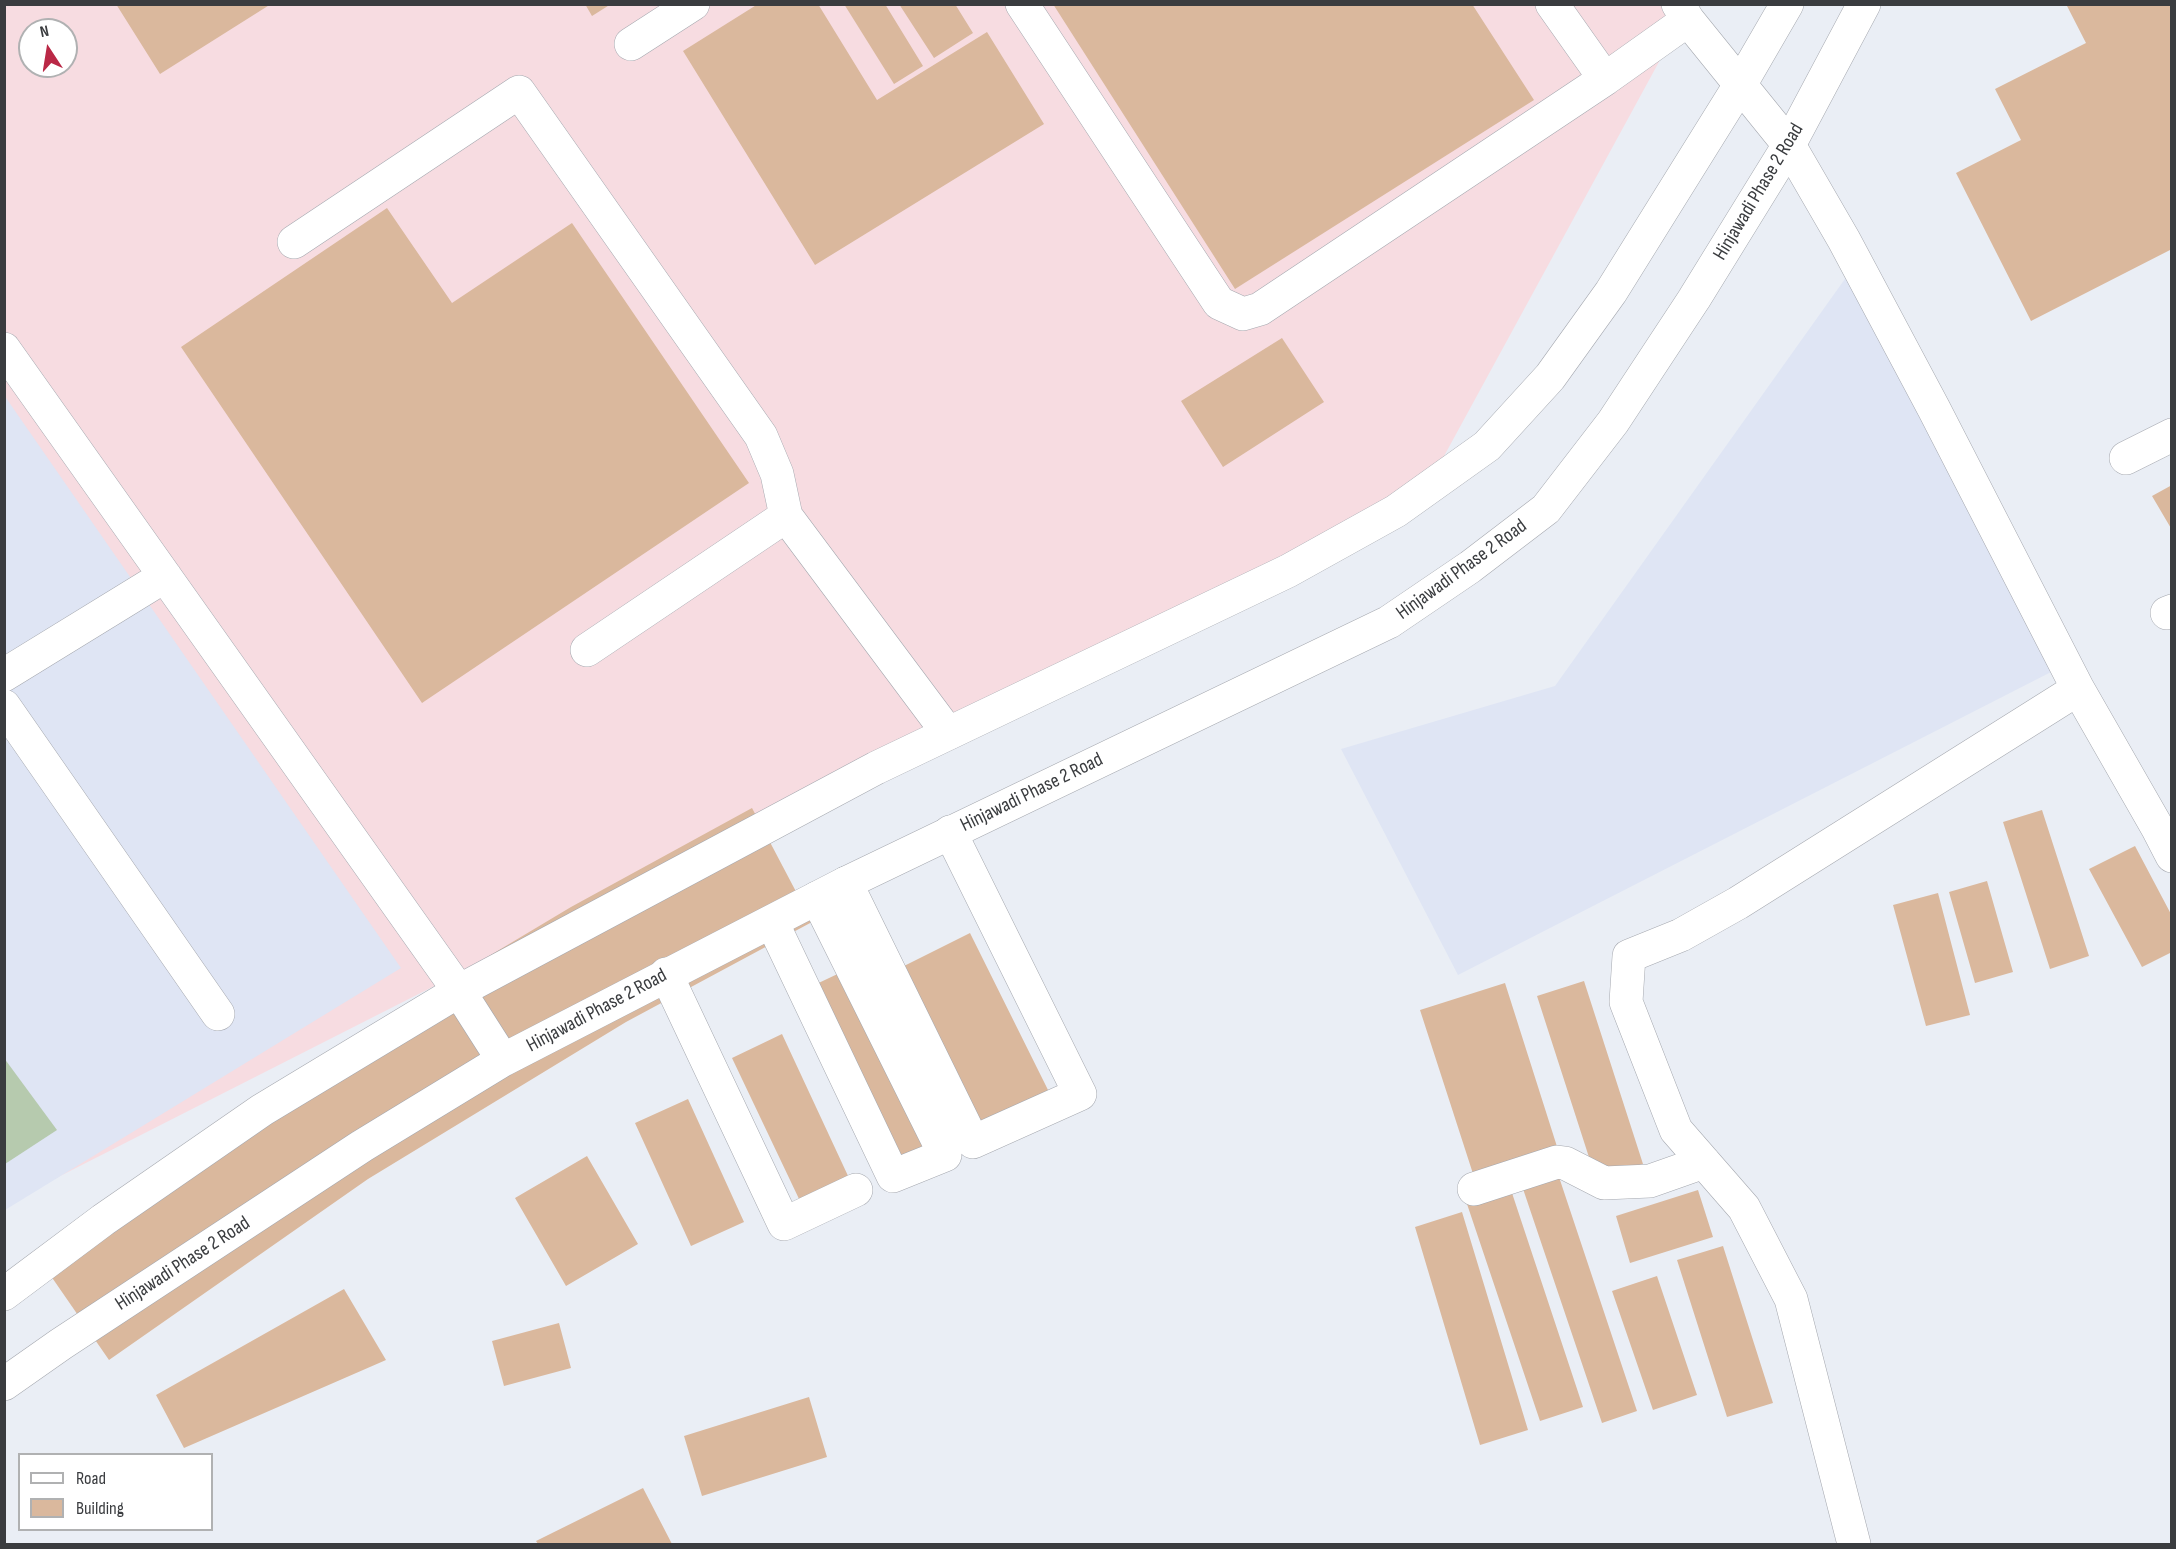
<!DOCTYPE html>
<html>
<head>
<meta charset="utf-8">
<style>
	body { margin:0 }
	#map { position:relative; width:2176px; height:1549px; overflow:hidden; background:#eaeef5; font-family:"Sofia Sans Condensed",sans-serif }
	canvas { display:block }
	.frame { position:absolute; inset:0; border:6px solid #3a3c3f; pointer-events:none }
	.legend { position:absolute; left:18px; top:1453px; width:195px; height:78px; box-sizing:border-box; background:#fff; border:2px solid #b0b1b2; margin:0; padding:8px 10px; list-style:none; font-size:18px; color:#3a3c3f }
	.legend li { display:flex; align-items:center; gap:12px; height:30px }
	.legend b { width:30px; border:2px solid #b0b1b2 }
	.north { position:absolute; left:18px; top:18px; width:60px; height:60px; box-sizing:border-box; background:#fff; border:2px solid #b0b1b2; border-radius:50%; rotate:348deg; font-size:16px; font-weight:700; line-height:24px; text-align:center; color:#3a3c3f }
	.north::after { content:''; display:block; margin:auto; width:21px; height:27px; background:#ba2846; clip-path:polygon(50% 0,100% 100%,50% 72%,0 100%) }
</style>
</head>
<body>
<div id="map">
<canvas width="2176" height="1549"></canvas>
<div class="frame"></div>
<ul class="legend">
<li><b style="height:8px;background:#fff"></b>Road</li>
<li><b style="height:16px;background:#dab89d"></b>Building</li>
</ul>
<div class="north">N</div>
</div>
<script>
const c = document.querySelector('canvas').getContext('2d');
c.lineJoin = 'round';
function fillPath(path, color) { c.fillStyle = color; c.fill(path, 'evenodd'); }
const toPath = rows => new Path2D(rows.map(r => 'M' + r).join(''));
function strokePath(path, color, width, dash) { c.strokeStyle = color; c.lineWidth = width; c.lineCap = dash ? 'butt' : 'round'; c.setLineDash(dash || []); c.stroke(path); }
function write(font, color, halo, rows, align = 'center') {
  c.font = font + ' "Sofia Sans Condensed",sans-serif'; c.lineWidth = 4.5; c.setLineDash([]); c.textBaseline = 'middle'; c.strokeStyle = halo; c.fillStyle = color; for (const [text, x, y, turn = 0] of rows) {
    c.save(); c.translate(x, y); c.rotate((+turn || 0) * Math.PI / 180); c.textAlign = isNaN(turn) ? turn : align; if (halo) c.strokeText(text, 0, 0); c.fillText(text, 0, 0); c.restore();
  }
}
fillPath(toPath([
	[5,5,1690,5,1431,480,5,1204],
	[30,30,66,30,66,66,30,66]
]), '#f7dce1');
fillPath(toPath([
	[1847,276,2055,670,1458,975,1341,749,1555,686],
	[4,395,401,968,5,1210,4,1210]
]), '#dfe5f4');
fillPath(toPath([
	[4,1058,57,1130,5,1164,4,1164]
]), '#b6caae');
fillPath(toPath([
	[116,4,271,4,160,74],
	[585,4,611,4,592,16],
	[758,4,818,4,877,100,987,32,1044,124,815,265,683,51],
	[844,4,885,4,923,66,894,84],
	[899,4,955,4,973,33,934,58],
	[1053,4,1472,4,1534,100,1235,289],
	[2066,4,2172,4,2172,249,2031,321,1956,173,2021,140,1995,89,2086,43],
	[387,208,452,303,572,223,749,483,422,703,181,347],
	[1282,338,1324,402,1223,467,1181,401],
	[2172,485,2172,530,2152,496],
	[752,808,812,922,626,1022,368,1179,109,1360,35,1253,295,1072,571,907],
	[2042,810,2089,956,2050,969,2003,822],
	[2135,846,2172,916,2172,952,2142,967,2089,869],
	[1987,881,2013,972,1975,983,1949,892],
	[1938,893,1970,1015,1926,1026,1893,905],
	[970,933,1051,1096,977,1132,896,970],
	[846,970,933,1151,894,1169,808,988],
	[1584,981,1643,1164,1596,1179,1537,996],
	[1505,983,1560,1156,1476,1183,1420,1010],
	[782,1034,849,1178,800,1201,732,1058],
	[688,1099,744,1222,691,1246,635,1123],
	[587,1156,638,1244,566,1286,515,1198],
	[1555,1165,1637,1411,1602,1423,1519,1177],
	[1511,1190,1583,1407,1540,1421,1467,1204],
	[1698,1190,1713,1237,1630,1263,1616,1216],
	[1462,1212,1528,1430,1480,1445,1415,1227],
	[1723,1246,1773,1403,1727,1417,1677,1260],
	[1657,1276,1697,1395,1653,1410,1612,1291],
	[344,1289,386,1360,184,1448,156,1395],
	[559,1323,571,1368,504,1386,492,1341],
	[809,1397,827,1457,702,1496,684,1436],
	[643,1488,672,1544,538,1544,536,1541]
]), '#dab89d');
const minor = toPath([
	[1022,4,1219,303,1243,314,1260,309,1605,79,1688,20],
	[1552,4,1605,79],
	[1678,4,1688,20,1789,145,1844,240,1934,409,2078,689,2157,827,2172,856],
	[631,44,693,4],
	[294,242,519,92,761,436,777,474,786,516,948,733],
	[4,349,459,991],
	[2126,458,2172,435],
	[2167,613,2172,611],
	[587,650,786,516],
	[4,675,165,576],
	[4,706,218,1014],
	[846,883,973,1142,1080,1094,950,832],
	[772,922,893,1176,945,1155,817,898],
	[666,974,784,1224,856,1190],
	[1474,1189,1557,1162,1565,1163,1604,1183,1650,1181,1704,1162],
	[1854,1544,1791,1299,1744,1208,1676,1130,1626,1002,1629,956,1681,935,1738,903,2078,689]
]);
const major = toPath([
	[459,991,503,1060],
	[4,1294,103,1220,262,1110,459,991,876,768,1288,571,1396,511,1487,446,1550,377,1611,292,1740,85,1787,4],
	[4,1384,61,1344,362,1146,503,1060,846,883,1389,622,1470,567,1546,509,1613,422,1694,299,1789,145,1864,4]
]);
strokePath(minor, '#a5a8af', 34);
strokePath(major, '#a5a8af', 34);
strokePath(minor, '#fff', 33);
strokePath(major, '#fff', 33);
write('20px', '#3a3c3f', '#fff', [
	["Hinjawadi Phase 2 Road",1759,192,-59],
	["Hinjawadi Phase 2 Road",1462,570,-36],
	["Hinjawadi Phase 2 Road",1032,793,-26],
	["Hinjawadi Phase 2 Road",597,1011,-28],
	["Hinjawadi Phase 2 Road",183,1264,-33]
]);
</script>
</body>
</html>
